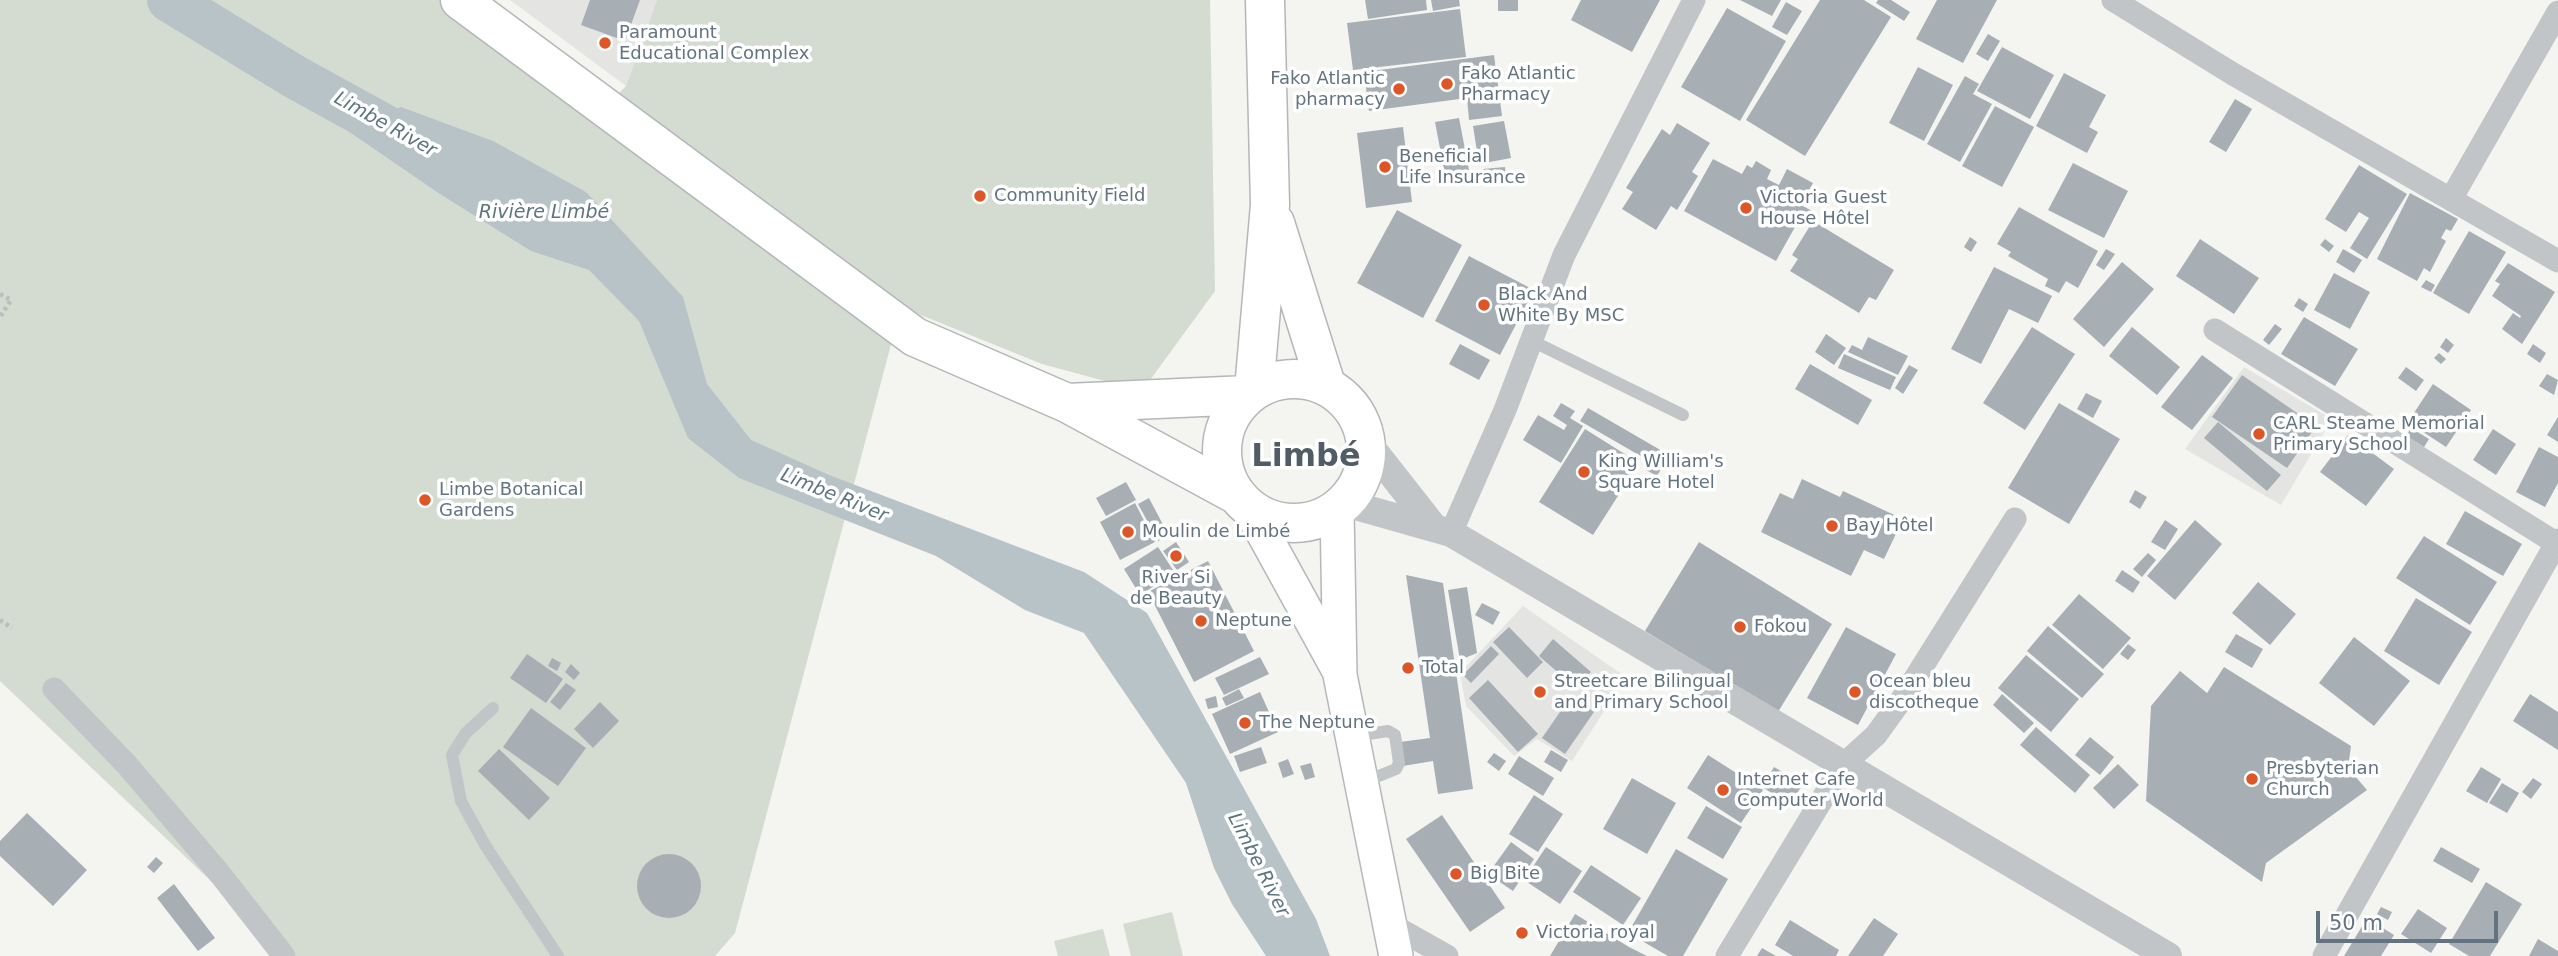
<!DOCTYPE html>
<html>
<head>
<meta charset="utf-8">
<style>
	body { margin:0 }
	#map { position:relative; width:2558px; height:956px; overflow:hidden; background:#f4f4f0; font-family:"DejaVu Sans",sans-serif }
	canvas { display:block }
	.scale { position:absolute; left:2316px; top:911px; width:182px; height:32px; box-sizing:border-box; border:4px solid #637380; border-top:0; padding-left:9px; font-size:21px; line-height:24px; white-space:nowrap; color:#637380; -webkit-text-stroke:5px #fff; paint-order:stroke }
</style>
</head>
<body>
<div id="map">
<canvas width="2558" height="956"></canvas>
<div class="scale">50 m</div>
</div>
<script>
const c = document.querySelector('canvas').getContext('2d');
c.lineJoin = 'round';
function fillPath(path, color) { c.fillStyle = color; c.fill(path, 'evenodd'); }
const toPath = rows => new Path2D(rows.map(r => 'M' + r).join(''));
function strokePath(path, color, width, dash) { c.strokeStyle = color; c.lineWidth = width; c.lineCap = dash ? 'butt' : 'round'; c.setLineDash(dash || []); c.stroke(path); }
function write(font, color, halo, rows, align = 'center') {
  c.font = font + ' "DejaVu Sans",sans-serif'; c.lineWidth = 7; c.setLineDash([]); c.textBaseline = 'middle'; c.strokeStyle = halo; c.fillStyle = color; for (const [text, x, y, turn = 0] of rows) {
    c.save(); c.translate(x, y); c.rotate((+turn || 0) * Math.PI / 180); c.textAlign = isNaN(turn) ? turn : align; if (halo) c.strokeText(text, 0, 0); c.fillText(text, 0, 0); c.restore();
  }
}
fillPath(toPath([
	[510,0,657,0,626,86],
	[2244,367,2332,419,2281,505,2185,449],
	[1523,606,1626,677,1572,761,1537,739,1514,756,1466,706,1460,673]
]), '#e4e5e3');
fillPath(toPath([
	[0,0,460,0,898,318,735,933,715,956,290,956,0,681],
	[657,0,1210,0,1215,291,1142,391,1042,364,911,311,611,101,626,86],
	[1172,912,1183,956,1131,956,1123,924],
	[1103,929,1110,956,1058,956,1054,941]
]), '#d4dbd1');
fillPath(toPath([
	[401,107,493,141,586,192,683,297,707,384,751,440,829,475,1084,572,1147,613,1316,919,1330,956,1266,956,1232,904,1214,868,1186,783,1084,633,1025,610,936,556,739,478,688,438,639,321,589,270,531,251,440,194,348,131]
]), '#b8c3c7');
strokePath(toPath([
	[169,0,295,77,424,148]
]), '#b8c3c7', 44);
fillPath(toPath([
	[590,0,640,0,625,41,581,25],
	[1365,0,1426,0,1427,10,1368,19],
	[1431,0,1459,0,1460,6,1433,11],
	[1498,0,1518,0,1518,11,1498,11],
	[1581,0,1660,0,1632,52,1571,20],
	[1740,0,1781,0,1772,16],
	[1820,0,1864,0,1891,17,1805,156,1746,120],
	[1878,0,1891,0,1910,12,1904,21,1876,3],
	[1937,0,1997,0,1963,63,1916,39],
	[1786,2,1802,11,1787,35,1772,27],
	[1727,8,1786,41,1740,121,1681,87],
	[1460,9,1466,57,1353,70,1347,23],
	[1988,34,2000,41,1988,61,1976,54],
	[2002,47,2054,75,2030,119,1977,91],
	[1494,55,1502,116,1469,120,1467,98,1369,111,1364,72],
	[1918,67,1953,85,1924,141,1889,123],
	[2064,73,2106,95,2089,127,2098,132,2087,153,2036,126],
	[1965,76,1979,84,1973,94,1992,104,1960,162,1927,144],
	[2235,99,2252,109,2226,152,2209,142],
	[1995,106,2034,127,2002,187,1962,166],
	[1459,118,1469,170,1445,175,1435,122],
	[1504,121,1511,158,1479,164,1473,126],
	[1677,123,1710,143,1692,172,1698,176,1677,210,1671,206,1656,230,1622,209,1633,192,1626,188,1662,129,1670,135],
	[1403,127,1412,202,1366,208,1357,133],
	[1713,159,1742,174,1747,165,1752,168,1756,161,1771,170,1767,179,1779,185,1787,169,1813,183,1801,205,1814,212,1808,222,1800,218,1776,261,1684,211],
	[2073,163,2128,191,2104,238,2048,210],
	[2359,165,2407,194,2367,259,2350,248,2369,218,2359,212,2346,232,2325,219],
	[1505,167,1506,178,1484,181,1483,169],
	[2410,193,2458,219,2451,231,2446,229,2441,238,2446,241,2430,272,2424,268,2417,281,2377,259],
	[2019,207,2098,251,2078,288,2066,281,2059,293,2045,286,2048,279,2008,256,2011,252,1997,244],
	[1397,210,1462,245,1423,318,1357,283],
	[1813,221,1894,270,1876,300,1869,297,1859,313,1790,271,1798,259,1792,255],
	[2469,231,2506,252,2469,314,2433,293],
	[1970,237,1977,242,1971,252,1964,247],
	[2200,239,2259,278,2234,314,2176,276],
	[2325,239,2334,246,2329,252,2320,245],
	[2106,249,2115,254,2104,270,2096,265],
	[2343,249,2362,260,2354,273,2336,262],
	[1469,256,1534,290,1500,355,1435,321],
	[2122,262,2154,289,2104,347,2073,319],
	[2508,263,2555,292,2522,344,2502,329,2513,313,2520,318,2521,316,2492,296,2500,284,2495,281],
	[1994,267,2052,296,2038,323,2009,309,1981,364,1951,349],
	[2334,273,2370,292,2350,329,2314,310],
	[2426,280,2435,285,2431,292,2421,287],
	[2299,298,2308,304,2303,312,2294,306],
	[2304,317,2358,349,2335,386,2281,354],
	[2275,324,2282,329,2269,345,2263,340],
	[2032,327,2075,354,2025,430,1983,403],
	[2132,327,2180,367,2157,395,2109,356],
	[1826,334,1846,348,1834,365,1815,352],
	[1868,337,1908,356,1898,375,1848,352,1852,345,1862,350],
	[2446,338,2454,345,2448,353,2440,347],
	[1460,344,1490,360,1479,380,1449,364],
	[2533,344,2546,353,2540,363,2527,354],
	[2439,353,2446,359,2441,364,2434,358],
	[1844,354,1896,377,1890,390,1838,368],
	[2202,355,2233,378,2192,430,2161,407],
	[1810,364,1872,400,1858,425,1795,389],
	[1909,365,1918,370,1903,394,1895,388],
	[2406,367,2424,380,2416,391,2398,378],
	[2547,374,2558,380,2554,395,2539,386],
	[2242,375,2316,426,2287,468,2212,417],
	[2433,384,2471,410,2446,447,2408,422],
	[2086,393,2102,401,2093,418,2077,409],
	[1561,403,1575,411,1570,418,1583,426,1561,463,1523,440,1538,415,1564,430,1567,425,1553,416],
	[2059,403,2120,439,2069,524,2008,488],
	[1588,408,1669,455,1657,476,1646,470,1651,462,1580,421],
	[2558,417,2558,442,2547,435],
	[2218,422,2281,475,2267,491,2204,438],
	[2411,428,2429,439,2424,447,2406,436],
	[1585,429,1639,463,1593,535,1539,502],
	[2493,429,2516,444,2496,475,2473,460],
	[2348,435,2394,469,2366,506,2320,472],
	[2539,447,2558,457,2558,483,2545,507,2516,492],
	[1802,479,1840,497,1843,491,1903,519,1884,559,1864,550,1851,576,1761,532,1780,493,1793,499],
	[1126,482,1136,500,1106,516,1096,498],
	[2135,490,2147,497,2140,509,2129,502],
	[1149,498,1169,536,1158,541,1138,504],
	[1135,503,1155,542,1120,560,1100,522],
	[2465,511,2522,544,2503,576,2446,544],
	[2165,520,2178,529,2165,550,2151,542],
	[2195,520,2222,544,2175,600,2147,576],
	[2424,536,2497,582,2470,625,2396,578],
	[1176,542,1189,562,1177,570,1163,551],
	[1699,542,1832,624,1778,712,1645,631],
	[1158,547,1175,573,1140,595,1124,569],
	[2148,553,2156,560,2142,577,2133,569],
	[1208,561,1254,651,1194,682,1148,592],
	[2122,570,2140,582,2133,593,2115,581],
	[1406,575,1443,583,1473,789,1438,794,1433,761,1403,766,1400,742,1430,738],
	[2258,582,2296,614,2270,645,2232,613],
	[1467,587,1477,653,1460,660,1448,590],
	[2079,594,2131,638,2103,669,2052,625],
	[2416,598,2472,632,2439,685,2384,651],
	[1482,603,1500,612,1493,625,1475,615],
	[2048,626,2104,674,2082,698,2027,651],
	[1509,627,1543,662,1527,678,1493,642],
	[1846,627,1896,654,1858,725,1807,698],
	[2236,634,2263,649,2252,668,2225,652],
	[2354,637,2410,681,2374,726,2319,683],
	[1553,639,1591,672,1576,688,1539,656],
	[2128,644,2136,650,2128,660,2120,654],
	[1491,646,1499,654,1471,683,1463,675],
	[527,654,563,679,546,703,510,678],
	[2026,655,2079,699,2051,732,1998,688],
	[1260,657,1269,674,1224,695,1215,678],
	[552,658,561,663,557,671,548,666],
	[571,664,580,673,574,680,565,672],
	[2224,667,2351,746,2348,768,2367,790,2266,863,2262,882,2146,801,2151,706,2180,671,2207,693],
	[1488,680,1538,734,1518,752,1469,698],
	[566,683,576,690,560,710,550,702],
	[1239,689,1244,698,1226,706,1222,698],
	[1260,692,1278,732,1230,754,1212,714],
	[2002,694,2034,723,2024,733,1993,705],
	[2530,694,2558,712,2558,750,2513,721],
	[1216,696,1218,707,1208,709,1205,699],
	[1571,696,1594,712,1565,754,1542,738],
	[600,702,619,721,593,748,574,729],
	[531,708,586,748,558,786,503,747],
	[2036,727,2090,775,2075,793,2020,745],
	[2090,737,2114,757,2100,775,2075,755],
	[1261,747,1267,763,1240,772,1234,756],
	[499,749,550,798,529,820,478,771],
	[1551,750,1568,760,1561,772,1544,762],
	[1494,753,1506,761,1499,771,1487,762],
	[1708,755,1763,790,1741,823,1687,788],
	[1519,756,1554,778,1543,796,1508,774],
	[1288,759,1294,774,1283,778,1278,763],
	[1311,763,1315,777,1305,780,1300,766],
	[2118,764,2139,785,2114,809,2093,788],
	[1774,767,1803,784,1790,804,1762,787],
	[2481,767,2501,779,2487,803,2466,791],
	[1632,778,1676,803,1647,854,1603,829],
	[2533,778,2542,784,2531,799,2522,792],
	[2502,783,2519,793,2507,813,2489,803],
	[1534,795,1563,814,1538,852,1509,834],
	[1706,806,1742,827,1723,859,1687,838],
	[27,813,87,870,53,906,0,856,0,841],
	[1442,815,1505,908,1470,932,1406,839],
	[1511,842,1534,859,1513,891,1488,874],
	[1546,847,1582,871,1560,904,1524,880],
	[2441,847,2480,869,2472,883,2433,861],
	[1676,849,1728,879,1683,956,1668,956,1628,933],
	'637 886a32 32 0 1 1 64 0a32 32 0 1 1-64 0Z',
	[156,857,163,863,154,873,147,867],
	[1591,865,1641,898,1623,925,1573,892],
	[2486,882,2522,904,2490,956,2469,956,2449,944],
	[174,884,215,938,198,951,157,898],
	[2381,907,2392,912,2388,920,2377,914],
	[2418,909,2447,928,2431,953,2401,934],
	[1575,914,1629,947,1647,956,1550,956],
	[1874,918,1898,934,1883,956,1848,956],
	[2367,918,2394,935,2381,956,2344,956],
	[1790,920,1839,950,1836,956,1793,956,1775,945],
	[2538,939,2558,951,2558,956,2529,956],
	[1762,948,1776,956,1757,956]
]), '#a7afb4');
const secondary = toPath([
	[1250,509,1338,669],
	[1337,510,1340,675,1396,956]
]);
const trunk = toPath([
	[460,0,915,337,1067,403,1235,494],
	[1275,223,1326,385],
	'1222 451a72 72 0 1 1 144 0a72 72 0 1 1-144 0Z',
	[1254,390,1270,205,1265,0],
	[1067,403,1247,395]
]);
strokePath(secondary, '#b4b8bc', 36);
strokePath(trunk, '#b4b7ba', 41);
strokePath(toPath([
	[0,294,11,300,0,317],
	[0,620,12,628]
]), '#bbbdbf', 4.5, [3.5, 3.5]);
strokePath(toPath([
	[1530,340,1683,415],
	[493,708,465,734,452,755,461,801,485,845,558,956],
	[1355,736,1388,731,1395,735,1399,763,1396,769,1364,782]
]), '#c1c5c8', 12);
strokePath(toPath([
	[2113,0,2233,74,2558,261],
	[2451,199,2558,12],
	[2215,330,2556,543],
	[1451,533,1505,410,1564,255,1694,0],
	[54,689,127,765,220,874,284,956],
	[1390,924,1447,956],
	[1727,956,1843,765,1876,735,1902,699,2015,519],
	[2324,956,2558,540]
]), '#c1c5c8', 23);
strokePath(toPath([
	[1366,441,1432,525],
	[1345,503,1451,533,2168,956]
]), '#c1c5c8', 28);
strokePath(secondary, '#fff', 33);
strokePath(trunk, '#fff', 38);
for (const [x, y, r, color] of [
	[605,43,7,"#de5526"],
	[1447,84,7,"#de5526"],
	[1399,89,7,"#de5526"],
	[1385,167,7,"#de5526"],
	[980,196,7,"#de5526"],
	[1746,208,7,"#de5526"],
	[1484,305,7,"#de5526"],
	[2259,434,7,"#de5526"],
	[1584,472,7,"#de5526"],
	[425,500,7,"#de5526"],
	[1832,526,7,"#de5526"],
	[1128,532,7,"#de5526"],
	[1176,556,7,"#de5526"],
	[1201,621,7,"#de5526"],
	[1740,627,7,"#de5526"],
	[1408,668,7,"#de5526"],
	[1540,692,7,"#de5526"],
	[1855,692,7,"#de5526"],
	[1245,723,7,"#de5526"],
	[2252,779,7,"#de5526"],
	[1723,790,7,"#de5526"],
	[1456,874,7,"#de5526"],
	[1522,933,7,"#de5526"]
]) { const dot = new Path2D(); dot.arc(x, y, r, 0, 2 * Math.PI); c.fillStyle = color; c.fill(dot); strokePath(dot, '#fff', 2.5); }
write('18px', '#637380', '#fff', [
	["Paramount",619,33],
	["Educational Complex",619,54],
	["Fako Atlantic",1461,74],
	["Pharmacy",1461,95],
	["Fako Atlantic",1385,79,"right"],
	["pharmacy",1385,100,"right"],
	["Beneficial",1399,157],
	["Life Insurance",1399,178],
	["Community Field",994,196],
	["Victoria Guest",1760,198],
	["House Hôtel",1760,219],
	["Black And",1498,295],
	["White By MSC",1498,316],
	["CARL Steame Memorial",2273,424],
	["Primary School",2273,445],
	["King William's",1598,462],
	["Square Hotel",1598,483],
	["Limbe Botanical",439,490],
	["Gardens",439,511],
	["Bay Hôtel",1846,526],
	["Moulin de Limbé",1142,532],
	["River Si",1176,578,"center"],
	["de Beauty",1176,599,"center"],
	["Neptune",1215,621],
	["Fokou",1754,627],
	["Total",1422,668],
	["Streetcare Bilingual",1554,682],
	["and Primary School",1554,703],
	["Ocean bleu",1869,682],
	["discotheque",1869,703],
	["The Neptune",1259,723],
	["Presbyterian",2266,769],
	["Church",2266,790],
	["Internet Cafe",1737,780],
	["Computer World",1737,801],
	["Big Bite",1470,874],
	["Victoria royal",1536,933]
], 'left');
write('italic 19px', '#5f757e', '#fff', [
	["Limbe River",385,125,29],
	["Rivière Limbé",544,213],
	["Limbe River",834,496,22],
	["Limbe River",1258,865,63]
]);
write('bold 32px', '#515c65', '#fff', [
	["Limbé",1306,458]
]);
</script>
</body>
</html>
